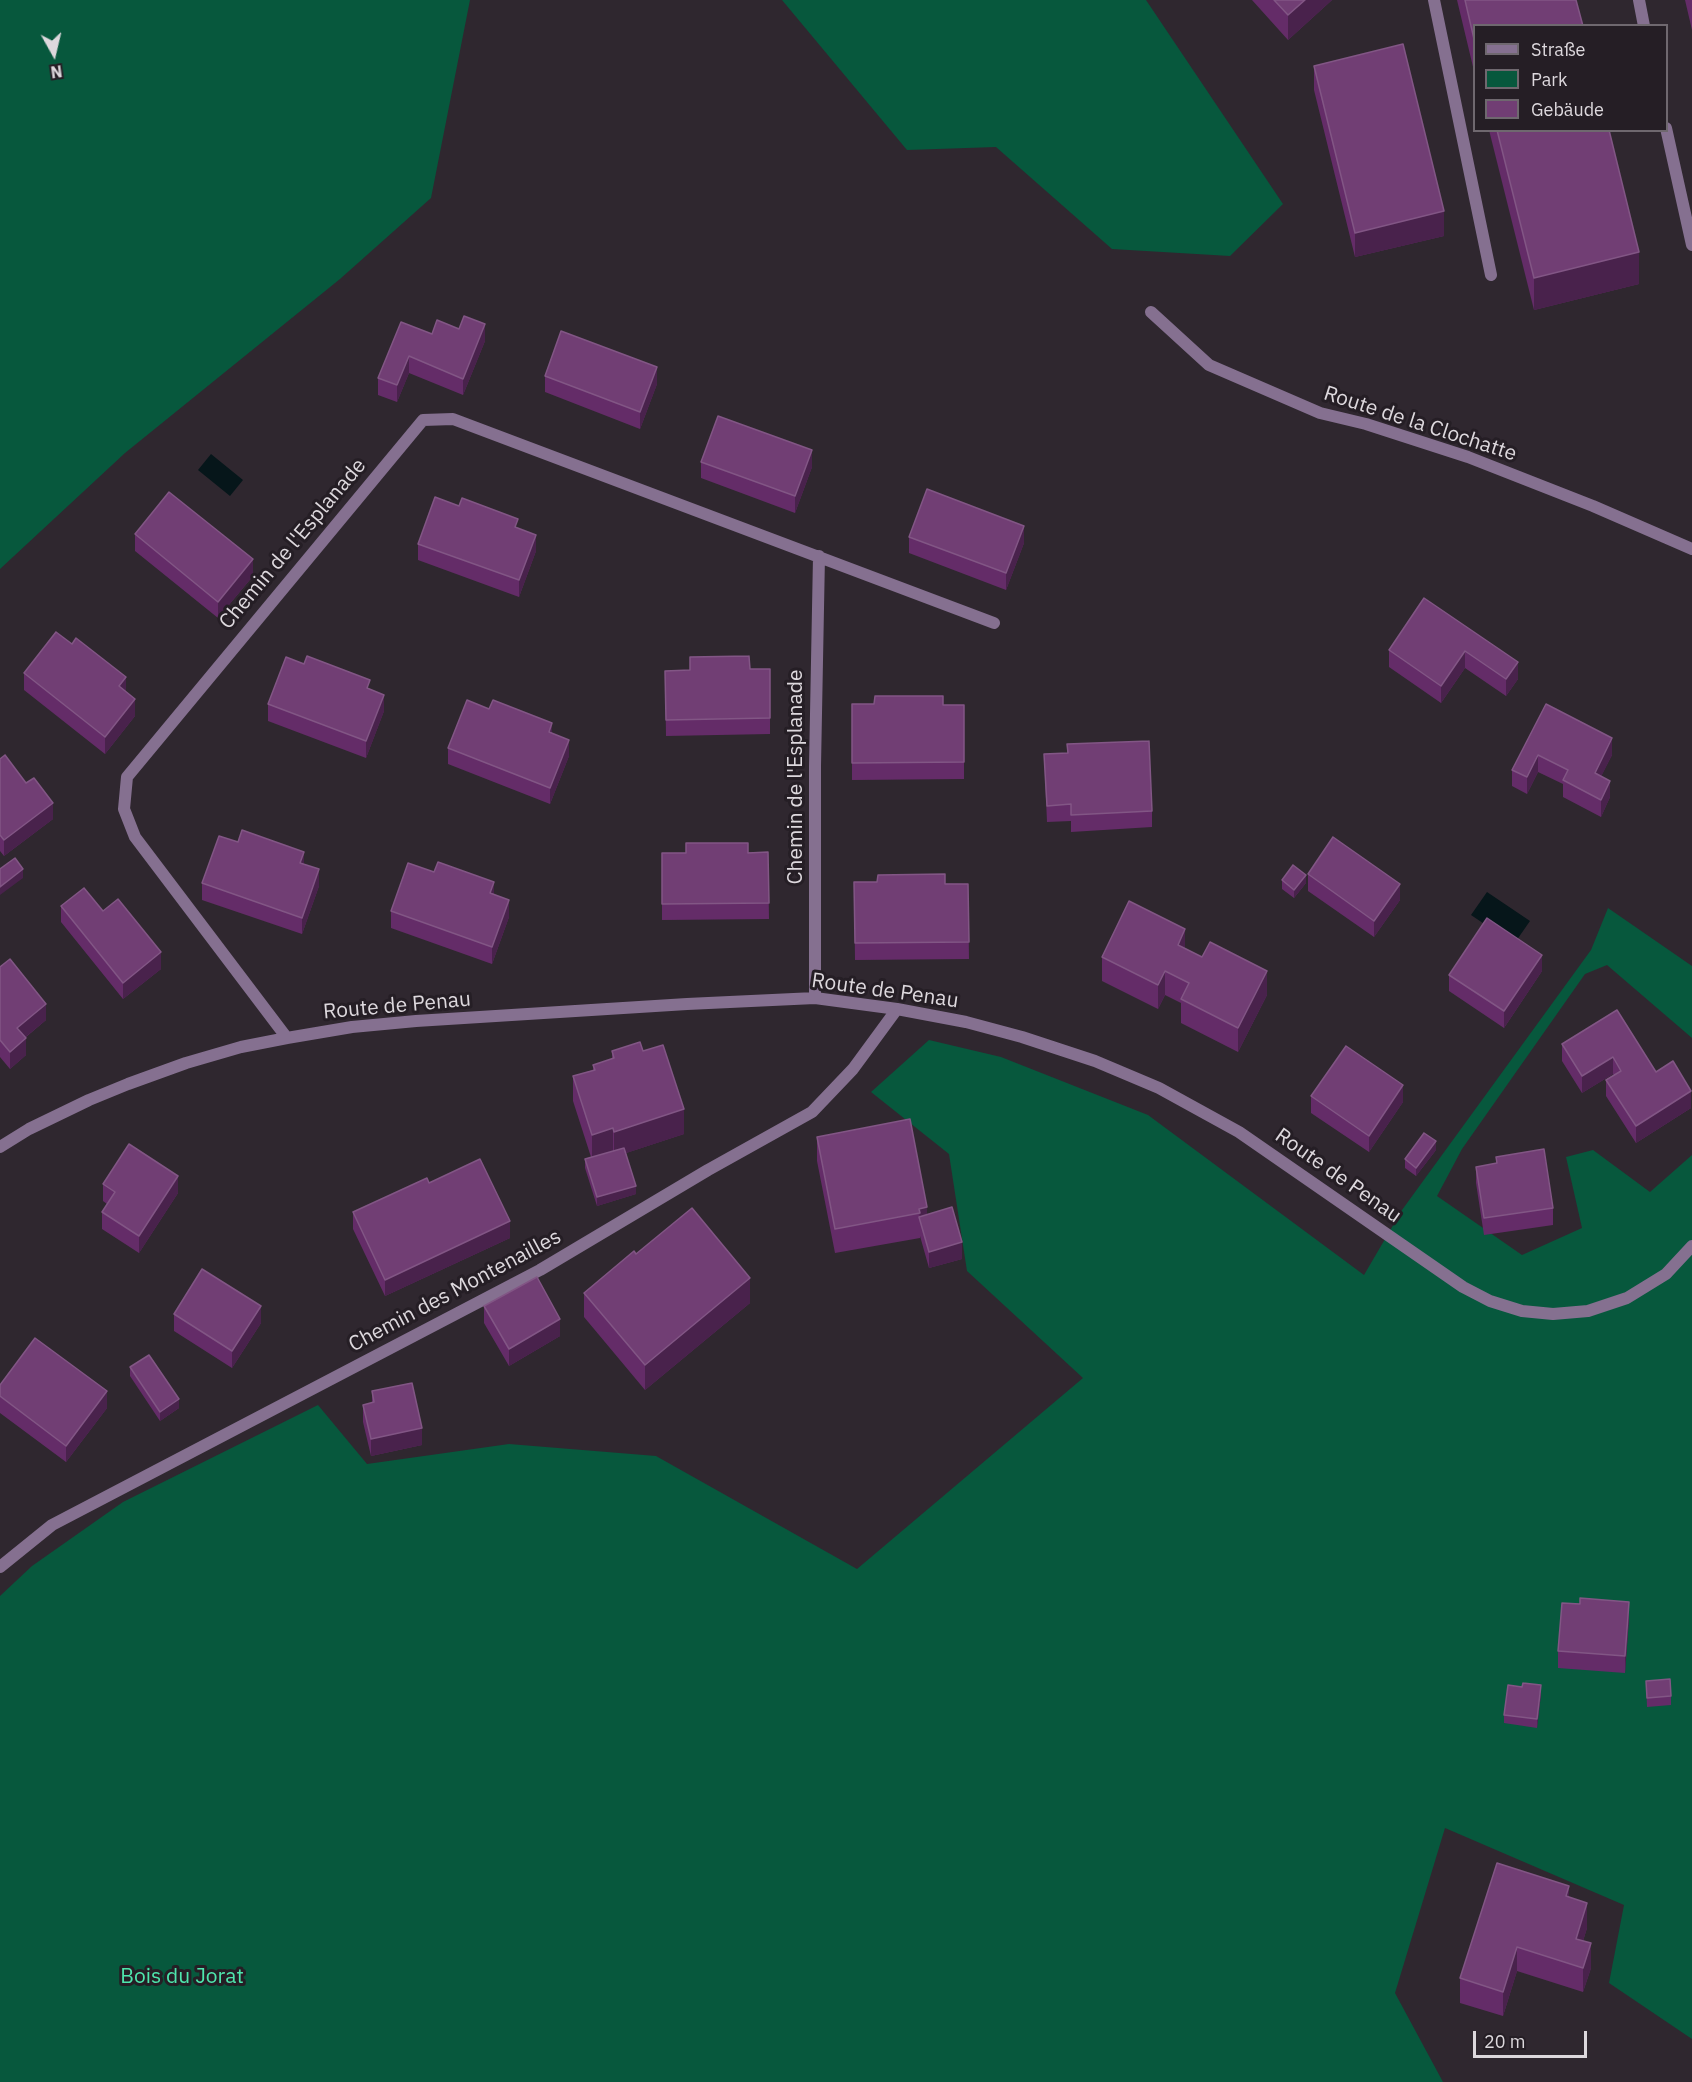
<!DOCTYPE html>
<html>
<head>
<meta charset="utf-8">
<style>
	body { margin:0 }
	#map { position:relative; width:1692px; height:2082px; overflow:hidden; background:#2f272f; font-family:"IBM Plex Sans",sans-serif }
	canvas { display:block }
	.legend { position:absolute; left:1473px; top:24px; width:195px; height:108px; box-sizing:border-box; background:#251e25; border:2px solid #6f686f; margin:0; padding:8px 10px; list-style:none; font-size:18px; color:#ddd8dd }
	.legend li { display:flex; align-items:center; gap:12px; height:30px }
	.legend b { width:30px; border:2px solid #6f686f }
	.north { position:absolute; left:24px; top:24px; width:60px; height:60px; -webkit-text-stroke:4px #251e25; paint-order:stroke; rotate:172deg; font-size:16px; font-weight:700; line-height:24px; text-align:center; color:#ddd8dd }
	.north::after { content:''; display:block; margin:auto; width:21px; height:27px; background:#ddd8dd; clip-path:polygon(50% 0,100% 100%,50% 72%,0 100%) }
	.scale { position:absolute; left:1473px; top:2031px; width:114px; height:27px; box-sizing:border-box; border:3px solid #ddd8dd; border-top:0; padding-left:8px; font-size:18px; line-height:21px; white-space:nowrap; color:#ddd8dd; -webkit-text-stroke:4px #251e25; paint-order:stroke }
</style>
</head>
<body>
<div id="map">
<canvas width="1692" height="2082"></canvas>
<ul class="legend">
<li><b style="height:8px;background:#857090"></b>Straße</li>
<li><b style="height:16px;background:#07583d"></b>Park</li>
<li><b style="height:16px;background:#713e74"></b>Gebäude</li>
</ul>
<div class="north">N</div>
<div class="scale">20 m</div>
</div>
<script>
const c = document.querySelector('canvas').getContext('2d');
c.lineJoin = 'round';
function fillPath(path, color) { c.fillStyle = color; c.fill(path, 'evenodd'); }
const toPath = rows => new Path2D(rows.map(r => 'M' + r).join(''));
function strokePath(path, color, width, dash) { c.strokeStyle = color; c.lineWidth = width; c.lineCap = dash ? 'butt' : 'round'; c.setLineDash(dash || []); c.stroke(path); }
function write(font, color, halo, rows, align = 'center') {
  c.font = font + ' "IBM Plex Sans",sans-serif'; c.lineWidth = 6; c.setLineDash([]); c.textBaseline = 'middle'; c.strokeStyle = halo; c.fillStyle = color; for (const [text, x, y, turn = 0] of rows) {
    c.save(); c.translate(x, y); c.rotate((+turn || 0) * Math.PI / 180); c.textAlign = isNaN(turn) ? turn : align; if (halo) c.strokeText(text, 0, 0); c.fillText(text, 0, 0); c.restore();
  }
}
fillPath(toPath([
	[0,0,470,0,431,198,340,279,125,453,0,569],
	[782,0,1146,0,1283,204,1230,256,1112,249,996,147,907,150],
	[1608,908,1692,966,1692,1038,1607,965,1585,974,1462,1149,1437,1196,1522,1255,1582,1228,1566,1157,1593,1150,1650,1192,1692,1155,1692,2039,1609,1983,1624,1905,1445,1828,1395,1993,1443,2082,0,2082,0,1596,32,1566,123,1502,318,1405,367,1464,509,1444,656,1456,857,1569,1083,1378,967,1271,949,1154,871,1092,929,1040,1001,1057,1148,1115,1364,1275,1402,1210,1591,950]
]), '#07583d');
fillPath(toPath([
	[211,454,243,480,230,496,198,470],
	[1487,892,1530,921,1514,944,1471,915]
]), '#06161a');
strokePath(toPath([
	[1434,0,1491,275],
	[1639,0,1644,26],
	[1666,128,1692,245],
	[1151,312,1209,365,1320,413,1366,424,1468,457,1593,506,1692,549]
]), '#857090', 12);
strokePath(toPath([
	[815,998,815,766,819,556],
	[287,1038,135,837,124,809,127,777,423,420,453,419,994,623],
	[0,1147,29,1129,89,1100,128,1084,186,1063,241,1047,287,1038,352,1027,416,1021,687,1004,815,998,897,1009,966,1022,1022,1037,1095,1061,1159,1088,1239,1132,1463,1287,1490,1301,1522,1311,1553,1314,1588,1311,1627,1298,1666,1274,1692,1246],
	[0,1567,52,1525,540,1270,708,1170,812,1112,853,1069,897,1009]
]), '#857090', 12);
fillPath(toPath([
	[1252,0,1332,0,1288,40],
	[1457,0,1576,0,1474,26,1474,71],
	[1685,0,1692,0,1692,30],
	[1314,66,1444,236,1355,257,1314,90],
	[1489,130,1609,130,1639,284,1534,310],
	[432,334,485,341,463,395,409,373,397,402,378,395,378,378],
	[545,376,657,384,640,429,545,392],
	[701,462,812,467,795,513,701,478],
	[518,528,536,551,519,597,418,560,418,544],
	[135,534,253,576,218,618,135,551],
	[909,537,1024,543,1006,590,909,553],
	[1424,598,1518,679,1506,696,1465,668,1441,703,1389,667,1389,650],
	[770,669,770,734,666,736,665,671],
	[24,673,126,692,135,716,105,754,24,690],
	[370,689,384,711,366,758,268,721,268,704],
	[852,704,964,705,964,779,852,780],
	[1546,704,1612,755,1601,776,1610,797,1601,817,1563,797,1563,784,1538,772,1527,794,1512,786,1512,770],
	[552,734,569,756,550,804,448,764,448,748],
	[1067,744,1152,811,1152,827,1071,832,1071,821,1047,822,1044,754,1067,753],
	[0,759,53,819,4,856,0,851],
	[768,852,769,919,662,920,662,853],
	[304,864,319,886,302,934,202,900,202,883],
	[1308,874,1400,900,1374,937,1308,891],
	[1282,880,1306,883,1294,898,1282,889],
	[854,882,968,884,969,959,855,960],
	[494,895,509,917,492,964,391,928,391,911],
	[61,906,103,911,161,969,123,999,61,922],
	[1185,948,1267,995,1238,1052,1181,1023,1181,1003,1165,995,1158,1009,1102,981,1102,957],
	[0,967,46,1020,26,1037,26,1055,10,1069,0,1057],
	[1542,971,1504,1028,1449,991,1449,975],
	[1617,1010,1656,1072,1691,1108,1636,1143,1606,1096,1606,1080,1614,1075,1613,1074,1582,1093,1562,1061,1562,1044],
	[612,1051,643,1051,684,1134,626,1153,636,1194,597,1206,585,1168,585,1159,591,1157,573,1101,573,1076,593,1070,593,1065,612,1059],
	[1311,1096,1403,1102,1369,1152,1311,1113],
	[817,1137,927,1215,962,1259,929,1268,920,1236,920,1238,835,1253,817,1161],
	[1436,1150,1416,1176,1405,1168,1405,1159],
	[1496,1157,1553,1208,1553,1225,1484,1235,1476,1183,1476,1167,1496,1164],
	[429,1183,510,1238,385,1296,353,1229,353,1212],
	[103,1184,178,1193,139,1253,102,1229,102,1212,107,1204,103,1201],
	[636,1254,750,1303,645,1390,584,1317,584,1293],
	[484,1306,560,1336,509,1366,484,1323],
	[174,1314,261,1323,232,1368,174,1331],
	[130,1367,179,1408,160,1421,130,1376],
	[0,1385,107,1408,66,1462,0,1413],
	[372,1391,422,1445,371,1456,363,1422,363,1405,372,1403],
	[1629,1619,1625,1673,1558,1668,1558,1651],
	[1646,1681,1671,1696,1671,1705,1647,1707],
	[1541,1694,1537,1728,1504,1723,1504,1715],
	[1569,1897,1587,1928,1583,1941,1591,1968,1583,1992,1517,1971,1503,2016,1460,2003,1460,1978]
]), '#642c68');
fillPath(toPath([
	[1305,0,1332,0,1288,40,1288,15],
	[1444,211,1444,236,1355,257,1355,233],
	[1639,252,1639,284,1534,310,1534,278],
	[485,324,485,341,463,395,463,379],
	[409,356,409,373,397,402,397,385],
	[657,367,657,384,640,429,640,412],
	[812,450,812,467,795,513,795,496],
	[1024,526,1024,543,1006,590,1006,573],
	[536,535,536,551,519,597,519,580],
	[253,559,253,576,218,618,218,602],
	[1465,651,1465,668,1441,703,1441,686],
	[1518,662,1518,679,1506,696,1506,679],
	[126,677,126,694,119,686],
	[384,695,384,711,366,758,366,741],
	[135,699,135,716,105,754,105,737],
	[552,723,552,740,549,732],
	[1612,738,1612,755,1595,789,1595,773],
	[569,740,569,756,550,804,550,788],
	[1538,755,1538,772,1527,794,1527,777],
	[1610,781,1610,797,1601,817,1601,800],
	[53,803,53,819,4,856,4,840],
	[304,852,304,868,300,863],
	[23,869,23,878,0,895,0,887],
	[319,869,319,886,302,934,302,918],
	[1306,875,1306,883,1294,898,1294,890],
	[494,882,494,899,490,893],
	[1400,884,1400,900,1374,937,1374,921],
	[509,900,509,917,492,964,492,947],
	[1185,929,1185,954,1178,945],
	[161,952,161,969,123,999,123,983],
	[1542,955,1542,971,1504,1028,1504,1011],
	[1165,971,1165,995,1158,1009,1158,985],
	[1267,971,1267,995,1238,1052,1238,1028],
	[46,1004,46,1020,17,1044,17,1028],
	[26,1038,26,1055,10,1069,10,1052],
	[1613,1057,1613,1074,1582,1093,1582,1076],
	[1403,1085,1403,1102,1369,1152,1369,1136],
	[1691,1091,1691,1108,1636,1143,1636,1126],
	[684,1109,684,1134,614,1157,614,1132],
	[613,1128,613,1153,592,1160,592,1135],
	[1436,1141,1436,1150,1416,1176,1416,1168],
	[178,1176,178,1193,139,1253,139,1236],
	[636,1186,636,1194,597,1206,597,1197],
	[927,1207,927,1232,920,1219,919,1209],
	[510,1221,510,1238,385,1296,385,1280],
	[962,1242,962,1259,929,1268,929,1252],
	[750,1278,750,1303,645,1390,645,1365],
	[261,1306,261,1323,232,1368,232,1351],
	[560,1319,560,1336,509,1366,509,1349],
	[107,1391,107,1408,66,1462,66,1446],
	[179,1399,179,1408,160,1421,160,1412],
	[422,1428,422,1445,371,1456,371,1439],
	[1629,1602,1629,1619,1625,1673,1625,1656],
	[1541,1685,1541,1694,1537,1728,1537,1719],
	[1569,1886,1569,1910,1566,1896],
	[1587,1903,1587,1928,1576,1963,1576,1939],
	[1591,1943,1591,1968,1583,1992,1583,1968],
	[1517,1947,1517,1971,1503,2016,1503,1992]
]), '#49224c');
const building = toPath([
	[1274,0,1305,0,1288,15,1274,0],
	[1465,0,1576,0,1583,26,1474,26,1474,39,1465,0],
	[1403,44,1444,211,1355,233,1314,66,1403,44],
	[1497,130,1609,130,1639,252,1534,278,1497,130],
	[464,316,485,324,463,379,409,356,397,385,378,378,401,322,432,334,437,320,459,329,464,316],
	[561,331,657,367,640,412,545,376,561,331],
	[718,416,812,450,795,496,701,462,718,416],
	[927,489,1024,526,1006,573,909,537,927,489],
	[169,492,253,559,218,602,135,534,169,492],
	[435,497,459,506,462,498,518,519,515,527,536,535,519,580,418,544,435,497],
	[1424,598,1518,662,1506,679,1465,651,1441,686,1389,650,1424,598],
	[56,632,72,644,76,638,126,677,119,686,135,699,105,737,24,673,56,632],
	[307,656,370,680,367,688,384,695,366,741,268,704,286,657,304,664,307,656],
	[749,656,750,669,770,669,770,718,666,720,665,671,690,670,690,657,749,656],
	[875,696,943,696,943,705,964,705,964,762,852,763,852,704,874,704,875,696],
	[467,700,489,709,493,700,552,723,549,732,569,740,550,788,448,748,467,700],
	[1546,704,1612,738,1595,773,1610,781,1601,800,1563,780,1568,770,1538,755,1527,777,1512,770,1546,704],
	[1149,741,1152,811,1071,815,1071,804,1047,806,1044,754,1068,753,1067,744,1149,741],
	[5,755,26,783,34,778,53,803,4,840,0,835,0,759,5,755],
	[242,830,304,852,300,863,319,869,302,918,202,883,219,836,238,842,242,830],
	[1333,837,1400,884,1374,921,1308,874,1333,837],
	[686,843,748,843,748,853,768,852,769,903,662,904,662,853,686,853,686,843],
	[15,858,23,869,0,887,0,869,15,858],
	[438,862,494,882,490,893,509,900,492,947,391,911,408,863,434,872,438,862],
	[1293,865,1306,875,1294,890,1282,880,1293,865],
	[945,874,945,884,968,884,969,942,855,943,854,882,877,882,878,875,945,874],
	[84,888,103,911,118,899,161,952,123,983,61,906,84,888],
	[1129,901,1185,929,1178,945,1202,957,1210,942,1267,971,1238,1028,1181,999,1189,983,1165,971,1158,985,1102,957,1129,901],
	[1487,918,1542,955,1504,1011,1449,975,1487,918],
	[10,959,46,1004,17,1028,26,1038,10,1052,0,1040,0,967,10,959],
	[1617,1010,1656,1072,1673,1061,1691,1091,1636,1126,1606,1080,1621,1071,1613,1057,1582,1076,1562,1044,1617,1010],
	[640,1042,643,1051,663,1045,684,1109,614,1132,613,1128,592,1135,573,1076,595,1070,593,1065,614,1058,612,1051,640,1042],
	[1346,1046,1403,1085,1369,1136,1311,1096,1346,1046],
	[910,1119,927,1207,919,1209,920,1213,835,1229,817,1137,910,1119],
	[1424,1133,1436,1141,1416,1168,1405,1159,1424,1133],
	[129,1144,178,1176,139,1236,102,1212,115,1192,103,1184,129,1144],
	[624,1148,636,1186,597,1197,585,1159,624,1148],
	[1544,1149,1553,1208,1484,1218,1476,1167,1497,1163,1496,1157,1544,1149],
	[480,1159,510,1221,385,1280,353,1212,427,1178,429,1183,480,1159],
	[952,1207,962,1242,929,1252,919,1217,952,1207],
	[692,1208,750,1278,645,1365,584,1293,634,1251,636,1254,692,1208],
	[202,1269,261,1306,232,1351,174,1314,202,1269],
	[537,1277,560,1319,509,1349,484,1306,537,1277],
	[35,1338,107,1391,66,1446,0,1396,0,1385,35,1338],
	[149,1355,179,1399,160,1412,130,1367,149,1355],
	[412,1383,422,1428,371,1439,363,1405,374,1402,372,1391,412,1383],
	[1580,1598,1629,1602,1625,1656,1558,1651,1562,1603,1580,1604,1580,1598],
	[1670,1679,1671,1696,1647,1698,1646,1681,1670,1679],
	[1523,1683,1541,1685,1537,1719,1504,1715,1508,1685,1522,1687,1523,1683],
	[1497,1863,1569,1886,1566,1896,1587,1903,1576,1939,1591,1943,1583,1968,1517,1947,1503,1992,1460,1978,1497,1863]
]);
fillPath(building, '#713e74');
strokePath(building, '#825685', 1.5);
write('21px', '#ddd8dd', '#251e25', [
	["Route de la Clochatte",1420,424,18],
	["Chemin de l'Esplanade",293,544,-50],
	["Chemin de l'Esplanade",796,777,-90],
	["Route de Penau",885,991,8],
	["Route de Penau",397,1006,-5],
	["Route de Penau",1338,1176,35],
	["Chemin des Montenailles",455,1291,-28]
]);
write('21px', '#4ee6ad', '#251e25', [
	["Bois du Jorat",182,1977]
]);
</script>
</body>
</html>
